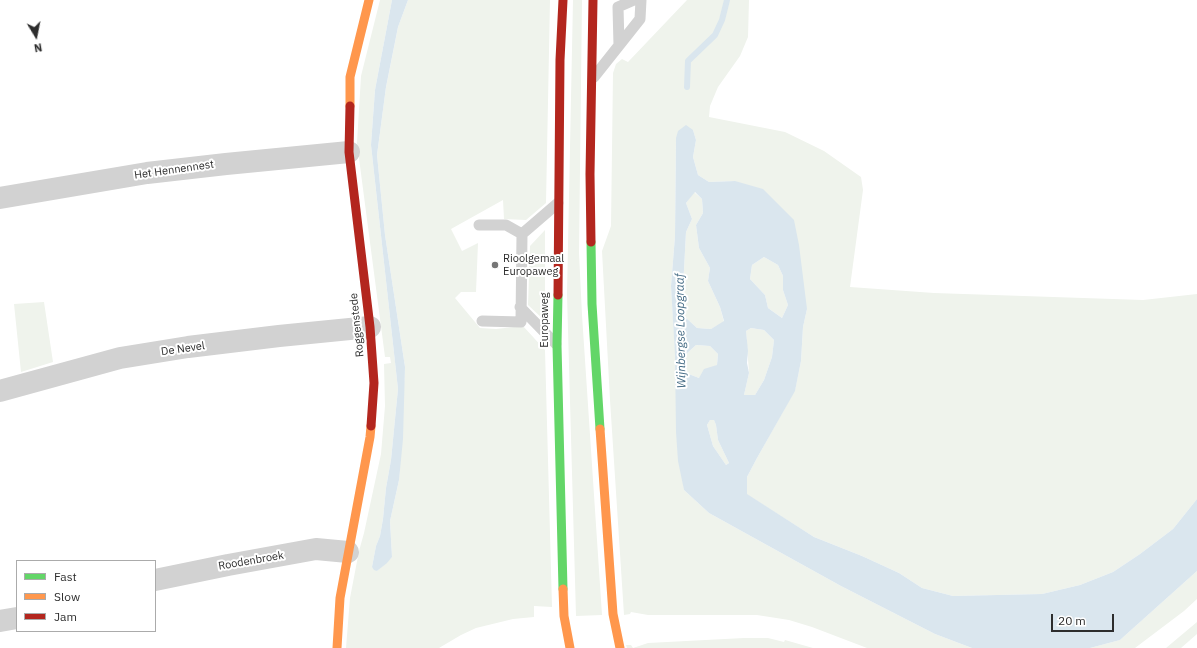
<!DOCTYPE html>
<html>
<head>
<meta charset="utf-8">
<style>
	body { margin:0 }
	#map { position:relative; width:1197px; height:648px; overflow:hidden; background:#fff; font-family:"IBM Plex Sans",sans-serif }
	canvas { display:block }
	.legend { position:absolute; left:16px; top:560px; width:140px; height:72px; box-sizing:border-box; background:#fff; border:1px solid #ababab; margin:0; padding:5px 7px; list-style:none; font-size:12px; color:#2d2d2d }
	.legend li { display:flex; align-items:center; gap:8px; height:20px }
	.legend b { width:20px; border:1px solid #ababab }
	.north { position:absolute; left:16px; top:16px; width:40px; height:40px; -webkit-text-stroke:3px #fff; paint-order:stroke; rotate:170deg; font-size:11px; font-weight:700; line-height:16px; text-align:center; color:#2d2d2d }
	.north::after { content:''; display:block; margin:auto; width:14px; height:18px; background:#2d2d2d; clip-path:polygon(50% 0,100% 100%,50% 72%,0 100%) }
	.scale { position:absolute; left:1051px; top:614px; width:63px; height:18px; box-sizing:border-box; border:2px solid #2d2d2d; border-top:0; padding-left:5px; font-size:12px; line-height:14px; white-space:nowrap; color:#2d2d2d; -webkit-text-stroke:3px #fff; paint-order:stroke }
</style>
</head>
<body>
<div id="map">
<canvas width="1197" height="648"></canvas>
<ul class="legend">
<li><b style="height:5px;background:#63d668"></b>Fast</li>
<li><b style="height:5px;background:#ff974d"></b>Slow</li>
<li><b style="height:5px;background:#b3261e"></b>Jam</li>
</ul>
<div class="north">N</div>
<div class="scale">20 m</div>
</div>
<script>
const c = document.querySelector('canvas').getContext('2d');
c.lineJoin = 'round';
function fillPath(path, color) { c.fillStyle = color; c.fill(path, 'evenodd'); }
const toPath = rows => new Path2D(rows.map(r => 'M' + r).join(''));
function strokePath(path, color, width, dash) { c.strokeStyle = color; c.lineWidth = width; c.lineCap = dash ? 'butt' : 'round'; c.setLineDash(dash || []); c.stroke(path); }
function write(font, color, halo, rows, align = 'center') {
  c.font = font + ' "IBM Plex Sans",sans-serif'; c.lineWidth = 4; c.setLineDash([]); c.textBaseline = 'middle'; c.strokeStyle = halo; c.fillStyle = color; for (const [text, x, y, turn = 0] of rows) {
    c.save(); c.translate(x, y); c.rotate((+turn || 0) * Math.PI / 180); c.textAlign = isNaN(turn) ? turn : align; if (halo) c.strokeText(text, 0, 0); c.fillText(text, 0, 0); c.restore();
  }
}
fillPath(toPath([
	[380,0,392,0,375,90,371,145,398,389,391,460,386,488,383,519,380,536,376,546,372,567,377,571,392,557,390,521,399,480,405,367,385,235,377,155,386,87,398,27,408,0,550,0,546,203,526,220,504,219,503,200,451,229,462,251,478,243,476,292,461,292,455,298,480,328,496,329,523,326,545,350,552,607,534,606,534,617,513,619,476,628,461,635,439,648,346,648,350,598,359,551,364,533,381,454,385,406,384,364,391,363,390,357,385,357,357,143,361,76],
	[573,0,582,0,579,253,582,315,602,615,576,616,567,294],
	[687,0,749,0,748,37,740,56,718,87,710,106,709,117,785,132,824,151,861,177,863,190,850,287,934,293,1143,300,1197,294,1197,499,1173,529,1140,554,1113,572,1080,585,1042,594,953,596,922,588,899,573,862,556,814,537,746,494,747,477,757,458,795,390,801,361,803,327,807,309,735,181,709,182,698,175,693,157,696,140,693,130,676,138,675,236,671,286,684,490,709,513,841,586,935,634,972,648,867,648,812,627,789,620,757,615,648,615,631,612,630,614,624,615,610,400,602,251,611,226,613,73,616,64,622,59,628,62],
	[694,192,702,199,703,213,696,225,699,248,710,268,708,281,720,307,724,322,711,329,697,328,684,316,683,288,686,232,692,219,686,203],
	[545,230,545,318,544,320,528,305,530,246],
	[764,257,778,265,783,276,783,290,788,305,782,318,768,308,765,295,750,279,752,265],
	[44,302,53,362,21,372,14,304],
	[751,328,764,330,774,340,772,357,764,380,755,395,744,395,749,373,746,331],
	[696,345,710,346,718,354,717,365,699,378,686,373,684,356],
	[710,420,714,420,716,425,718,440,729,463,726,465,713,446,707,425],
	[1197,571,1197,599,1184,611,1135,648,1090,648,1120,640],
	[1197,622,1197,634,1181,648,1166,648],
	[744,638,768,638,784,642,785,640,813,648,627,648,626,645,631,645,633,648,648,643]
]), '#eff3ec');
fillPath(toPath([
	[392,0,408,0,398,27,386,87,377,155,385,235,405,367,403,439,399,480,390,521,392,557,387,563,377,571,374,570,372,567,376,546,380,536,383,519,386,488,391,460,398,389,371,145,375,90],
	[686,125,693,130,696,140,693,157,698,175,709,182,735,181,763,189,794,220,799,245,807,309,803,327,801,361,795,391,757,458,747,477,747,494,814,537,862,556,899,573,922,588,953,596,1042,594,1080,585,1113,572,1140,554,1173,529,1197,499,1197,571,1120,640,1090,648,972,648,935,634,841,586,709,513,684,490,678,461,676,432,675,355,671,286,675,236,676,138,678,131],
	[695,192,702,199,703,213,696,225,699,248,710,268,708,281,720,307,724,321,711,329,697,328,684,316,683,288,686,232,692,219,686,203],
	[764,257,778,265,783,276,783,290,788,305,782,318,768,308,765,295,750,279,752,265],
	[751,328,764,330,774,340,772,357,764,380,755,395,744,395,749,373,747,363,748,351,746,331],
	[696,345,710,346,718,354,717,365,704,369,699,378,686,373,684,356],
	[710,420,714,420,716,425,718,440,729,463,726,465,713,446,707,425]
]), '#dae6ee');
strokePath(toPath([
	[687,87,688,61,715,35,722,20,727,0]
]), '#dae6ee', 6);
strokePath(toPath([
	[619,45,618,7,634,0],
	[594,77,640,19,641,0],
	[479,225,506,225,522,234],
	[520,307,556,344],
	[482,321,521,322,522,234,558,203]
]), '#d2d2d2', 11);
strokePath(toPath([
	[0,198,147,173,226,164,349,152],
	[0,391,120,358,188,347,279,336,370,327],
	[155,580,228,565,316,549,348,552],
	[0,621,17,618]
]), '#d2d2d2', 22);
strokePath(toPath([
	[591,242,592,304,600,429],
	[558,295,557,345,563,589]
]), '#63d668', 9);
strokePath(toPath([
	[350,106,350,77,369,0],
	[600,429,613,614,620,648],
	[563,589,564,616,570,648],
	[337,648,340,598,370,437,371,426]
]), '#ff974d', 9);
strokePath(toPath([
	[350,106,349,152,370,327,374,383,371,426],
	[591,242,590,174,593,0],
	[558,295,560,60,563,0]
]), '#b3261e', 9);
for (const [x, y, r, color] of [
	[495,265,4,"#767676"]
]) { const dot = new Path2D(); dot.arc(x, y, r, 0, 2 * Math.PI); c.fillStyle = color; c.fill(dot); strokePath(dot, '#fff', 1.5); }
write('11px', '#2d2d2d', '#fff', [
	["Het Hennennest",174,170,-8],
	["Europaweg",545,320,-90],
	["Roggenstede",357,325,-96],
	["De Nevel",183,349,-8],
	["Roodenbroek",251,561,-10]
]);
write('11px', '#2d2d2d', '#fff', [
	["Rioolgemaal",503,259],
	["Europaweg",503,272]
], 'left');
write('italic 12px', '#446b85', '#fff', [
	["Wijnbergse Loopgraaf",681,331,-91]
]);
</script>
</body>
</html>
